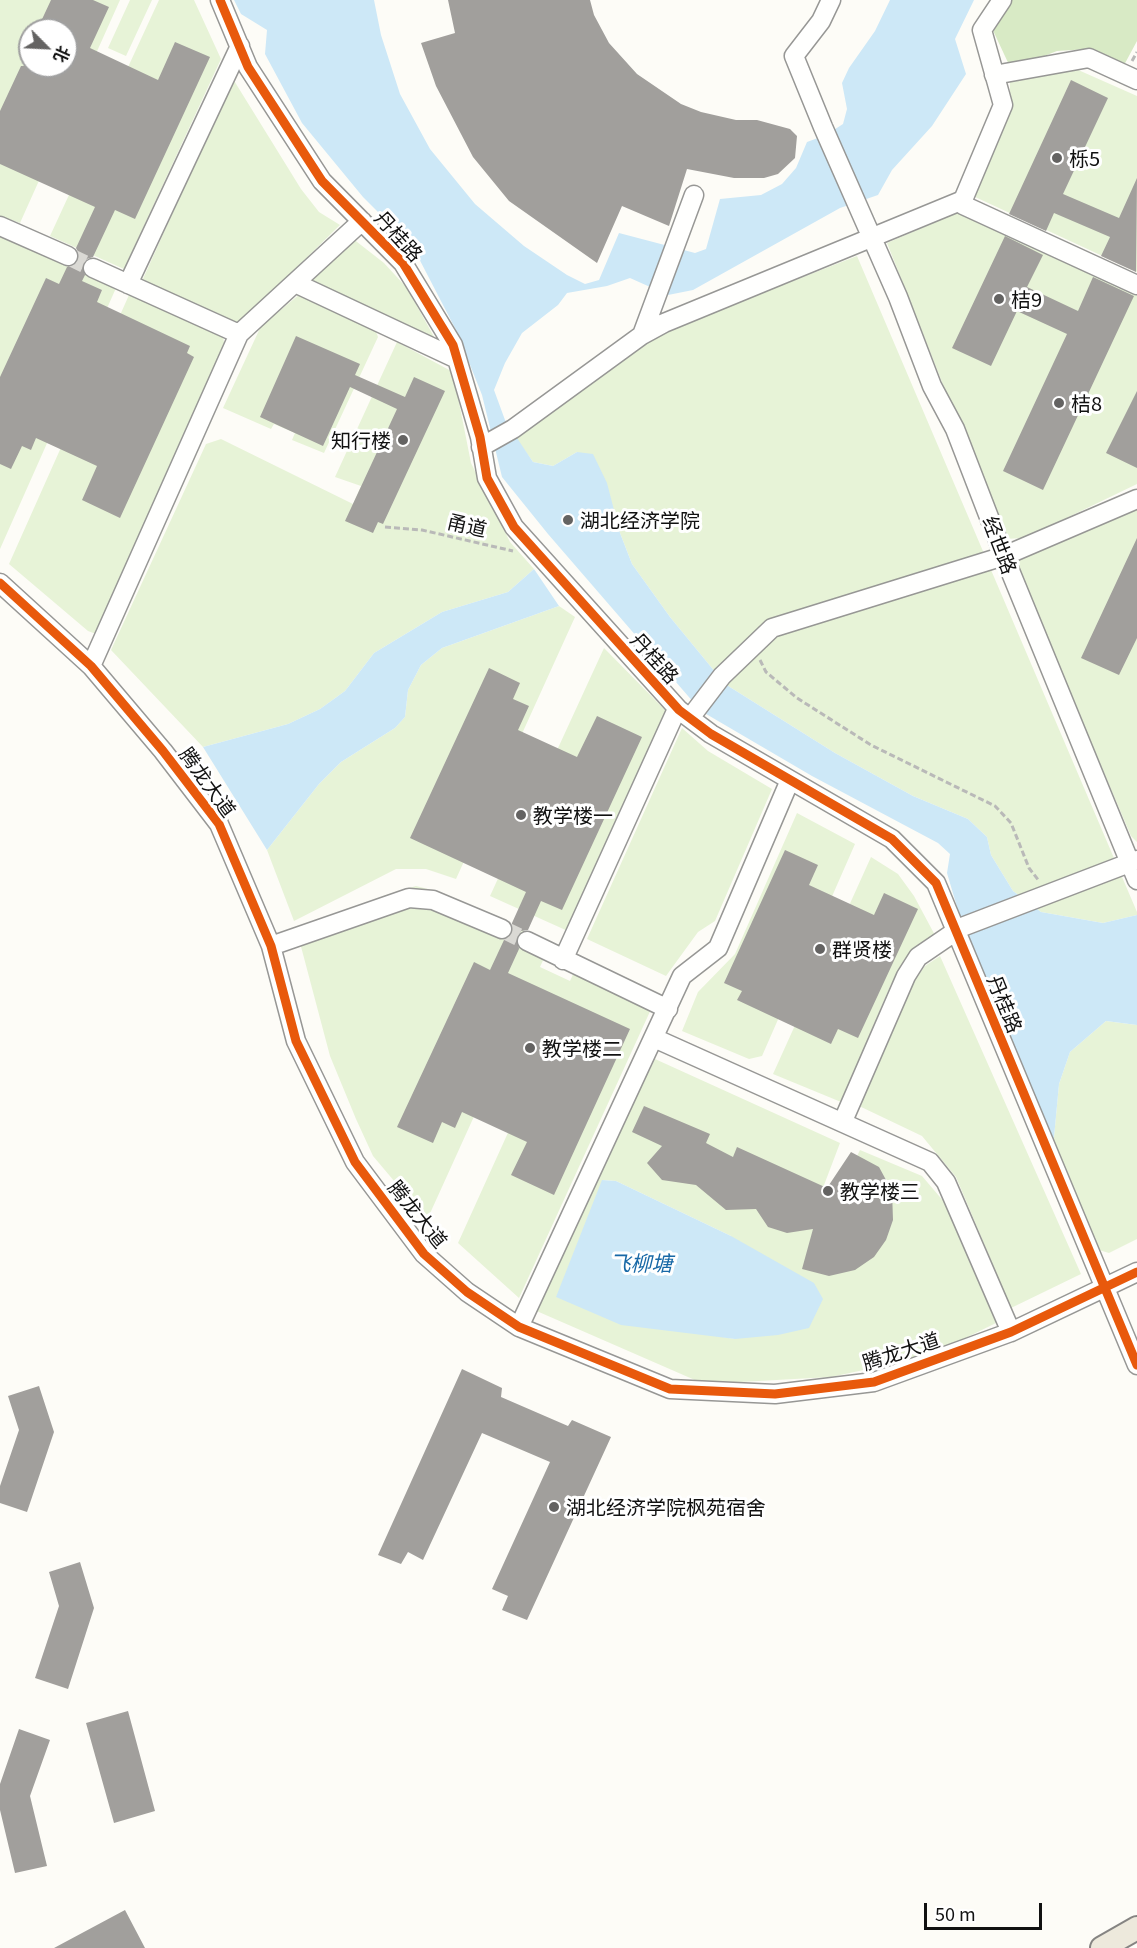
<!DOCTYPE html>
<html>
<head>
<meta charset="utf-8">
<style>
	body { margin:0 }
	#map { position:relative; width:1137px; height:1948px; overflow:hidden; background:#fdfcf7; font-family:Georgia,"Noto Sans SC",serif }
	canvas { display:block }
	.north { position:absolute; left:18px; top:18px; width:60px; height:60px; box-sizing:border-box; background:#fff; border:2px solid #a0a0a0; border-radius:50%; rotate:114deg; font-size:16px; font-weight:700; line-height:24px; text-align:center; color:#111 }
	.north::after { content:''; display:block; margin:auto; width:21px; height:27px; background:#646362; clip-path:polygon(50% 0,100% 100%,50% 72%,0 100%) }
	.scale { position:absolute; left:924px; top:1903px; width:118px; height:27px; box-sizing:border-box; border:3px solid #111; border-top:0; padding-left:8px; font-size:18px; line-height:21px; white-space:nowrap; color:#111; -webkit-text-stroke:4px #fff; paint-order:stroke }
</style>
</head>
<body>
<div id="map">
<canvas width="1137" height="1948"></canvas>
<div class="north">北</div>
<div class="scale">50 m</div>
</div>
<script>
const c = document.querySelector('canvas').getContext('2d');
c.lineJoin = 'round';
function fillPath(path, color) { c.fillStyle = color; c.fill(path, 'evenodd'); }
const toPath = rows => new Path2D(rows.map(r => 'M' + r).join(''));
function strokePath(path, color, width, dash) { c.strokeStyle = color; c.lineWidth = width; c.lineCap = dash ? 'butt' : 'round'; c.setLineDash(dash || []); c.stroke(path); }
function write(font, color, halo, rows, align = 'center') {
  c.font = font + ' Georgia,"Noto Sans SC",serif'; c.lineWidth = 6; c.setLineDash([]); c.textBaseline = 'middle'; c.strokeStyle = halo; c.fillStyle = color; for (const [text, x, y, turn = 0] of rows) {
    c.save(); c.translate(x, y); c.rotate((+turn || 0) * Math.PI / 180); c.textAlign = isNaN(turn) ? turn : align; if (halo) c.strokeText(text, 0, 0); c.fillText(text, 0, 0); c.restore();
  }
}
fillPath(toPath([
	[0,0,120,0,20,223,0,216],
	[30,30,66,30,66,66,30,66],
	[130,0,152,0,126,56,108,48],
	[159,0,194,0,221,59,124,269,50,236],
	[1076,69,1137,96,1137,272,973,196,1010,108,1010,80],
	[233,79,301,189,319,212,340,225,239,324,142,281],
	[961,211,1137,293,1137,484,1025,538,1004,539,887,243],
	[0,236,116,288,0,549],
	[352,238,384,263,407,288,438,344,306,280],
	[857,256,1137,912,1137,915,1103,923,1041,912,1013,891,991,855,987,837,968,819,913,796,835,753,725,684,670,617,632,564,620,533,577,452,553,466,533,462,516,438,664,331],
	[300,294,375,329,378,337,324,453,292,440,295,433,274,424,271,429,223,408,261,326],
	[129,295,223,337,225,347,96,634,88,631,9,564],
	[397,342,453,372,471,463,510,542,534,569,508,592,442,612,374,653,345,691,320,709,288,724,203,747,111,650,206,444,221,439,353,504,361,486,335,477],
	[1137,507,1137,842,1131,836,1014,562],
	[559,606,575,617,456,879,426,869,396,869,294,921,267,850,319,784,341,762,395,728,405,717,408,690,421,665,442,648],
	[604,648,668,713,570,932,490,896],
	[682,728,708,751,772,789,715,921,698,932,666,976,587,939],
	[797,813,855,844,762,1056,749,1059,682,1031,698,992,735,954],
	[871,857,898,874,914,896,937,939,915,955,891,984,841,1102,773,1074],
	[416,886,440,892,551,943,540,967,570,981,581,957,658,994,519,1298,458,1243,521,1104,486,1090,427,1220,373,1156,356,1119,330,1056,299,939,383,896],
	[940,956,1081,1274,1011,1308,956,1177,922,1136,857,1105,908,990,925,966],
	[1106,1021,1137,1025,1137,1239,1109,1253,1099,1250,1053,1148,1059,1084,1070,1052],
	[655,1059,840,1143,821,1193,836,1199,860,1150,922,1176,945,1203,996,1323,929,1356,831,1377,704,1384,532,1309],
	[602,1180,616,1181,731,1236,735,1339,679,1330]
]), '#e7f3d7');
fillPath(toPath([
	[1010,0,1137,0,1137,41,1123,67,1089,49,1057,51,1011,69,990,24]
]), '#d8eac5');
fillPath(toPath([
	[234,0,374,0,381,35,400,94,430,149,475,204,524,246,567,275,585,284,599,280,619,233,695,253,706,249,720,199,761,195,782,184,796,168,807,142,826,135,843,124,847,109,842,83,849,68,875,31,890,0,974,0,955,39,966,74,932,126,892,170,878,195,840,208,693,290,668,295,630,278,607,286,567,293,558,305,522,333,505,363,494,390,505,420,533,462,553,466,577,452,593,454,607,483,620,533,632,564,670,617,725,684,835,753,913,796,968,819,987,837,991,855,1013,891,1041,912,1103,923,1137,915,1137,1025,1106,1021,1070,1052,1059,1084,1053,1148,960,917,947,873,950,854,938,843,812,776,701,711,548,534,502,477,482,395,457,332,413,247,363,197,302,123,265,54,267,30,241,14],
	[534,569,559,606,442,648,421,665,408,690,405,717,395,728,341,762,319,784,267,850,203,747,288,724,320,709,345,691,374,653,442,612,508,592],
	[602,1180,616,1181,731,1236,814,1283,823,1299,809,1328,778,1335,735,1339,621,1325,556,1297]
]), '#cde8f7');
fillPath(toPath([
	[51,0,93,0,109,7,90,48,158,80,175,42,210,57,135,219,115,210,93,257,87,259,83,264,85,275,82,281,102,290,97,302,190,346,187,353,194,357,120,518,82,500,97,466,36,438,31,450,22,446,11,469,0,464,0,377,46,278,59,284,67,267,78,261,79,254,76,248,95,207,0,164,0,111,21,66,66,66,66,30,37,30],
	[448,0,590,0,594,15,609,43,637,74,681,104,701,112,736,120,757,120,790,129,797,136,795,158,778,174,764,178,734,178,687,169,669,226,622,206,597,263,509,201,473,157,436,86,421,43,455,33],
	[1071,80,1108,98,1063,194,1119,218,1137,178,1136,272,1101,256,1110,237,1054,213,1046,231,1009,214],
	[1005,236,1043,255,1027,287,1078,311,1093,277,1134,296,1043,490,1003,471,1067,334,1017,311,991,366,952,348],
	[296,336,360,364,355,375,405,397,414,377,445,391,383,524,378,522,373,533,345,521,397,409,350,387,323,446,260,417],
	[1137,391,1137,468,1106,453],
	[1137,538,1137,638,1119,675,1081,658],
	[489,668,520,683,513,699,529,706,518,730,577,757,597,716,642,737,562,910,541,901,528,930,521,931,517,937,519,949,508,973,630,1029,554,1195,511,1175,527,1142,462,1112,455,1128,442,1122,433,1143,397,1127,474,962,490,970,504,940,512,934,512,923,526,892,410,838],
	[785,850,818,865,809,885,874,915,884,893,918,909,858,1038,838,1029,831,1044,737,1000,742,991,724,983],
	[644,1106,710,1134,706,1143,733,1157,737,1147,827,1188,851,1152,879,1167,892,1191,893,1220,886,1240,874,1257,855,1270,829,1276,802,1269,813,1229,787,1233,768,1227,756,1209,726,1210,696,1185,662,1180,647,1163,662,1146,632,1132],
	[462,1369,502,1388,501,1397,568,1426,572,1420,611,1437,527,1620,502,1610,508,1596,492,1589,550,1462,482,1433,423,1560,408,1552,401,1564,378,1555],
	[39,1386,54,1432,27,1512,0,1503,0,1486,19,1430,8,1396],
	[80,1562,94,1608,68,1689,35,1678,59,1606,49,1572],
	[128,1711,155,1811,114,1823,86,1723],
	[19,1729,50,1740,30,1796,47,1866,15,1873,0,1810,0,1784],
	[125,1910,145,1948,54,1948]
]), '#a19f9c');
strokePath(toPath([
	[68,256,93,268],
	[502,929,527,941]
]), '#dad9d4', 18, [18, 9]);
const minor = toPath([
	[220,0,248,67,322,181,403,263,453,345,480,437,487,478,514,527,679,710,711,734,892,839,936,883,1137,1365],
	[831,0,821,21,794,56,823,127,898,297,932,386,955,429,1004,556,1137,880],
	[994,75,1089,58,1137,80],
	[963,200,963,205,1137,285],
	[0,226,68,256],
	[93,268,239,334],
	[295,283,457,359],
	[128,284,240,46],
	[642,335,694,195],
	[481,447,513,429,642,335,664,323,963,200,1003,105,982,30,1002,0],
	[0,583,91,666,163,751,219,824,271,946,296,1041,355,1162,424,1254,467,1292,519,1327,670,1389,775,1394,874,1382,1011,1332,1137,1272],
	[91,666,239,334,362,221],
	[690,718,722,676,772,628,1004,556,1137,499],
	[527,941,668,1009],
	[271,946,409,898,433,900,502,929],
	[563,960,677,709],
	[654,1038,930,1162,946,1182,1011,1332],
	[843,1121,906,976,918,957,962,927,1137,860],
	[519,1327,682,976,718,948,790,780]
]);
const major = toPath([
	[1102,1948,1137,1928]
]);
strokePath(minor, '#979795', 21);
strokePath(major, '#858482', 26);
strokePath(toPath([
	[1132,61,1137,52],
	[385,527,422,530,513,551],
	[760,660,766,672,797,698,871,745,995,806,1011,823,1029,868,1039,881]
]), '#b9b9b8', 3, [6, 3]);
strokePath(minor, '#fffffe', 18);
strokePath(major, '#ede9dc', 22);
strokePath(toPath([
	[220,0,248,67,322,181,403,263,453,345,480,437,487,478,514,527,679,710,711,734,892,839,936,883,1137,1365],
	[0,583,91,666,163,751,219,824,271,946,296,1041,355,1162,424,1254,467,1292,519,1327,670,1389,775,1394,874,1382,1011,1332,1137,1272]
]), '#e8590c', 9);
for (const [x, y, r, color] of [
	[1057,158,6,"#646362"],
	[999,299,6,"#646362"],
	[1059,403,6,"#646362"],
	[403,440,6,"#646362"],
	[568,520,6,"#646362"],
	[521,815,6,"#646362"],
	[820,949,6,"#646362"],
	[530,1048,6,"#646362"],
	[828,1191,6,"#646362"],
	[554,1507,6,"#646362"]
]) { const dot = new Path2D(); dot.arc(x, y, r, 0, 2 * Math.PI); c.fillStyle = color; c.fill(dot); strokePath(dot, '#fff', 2); }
write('20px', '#111', '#fff', [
	["栎5",1069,158],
	["桔9",1011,299],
	["桔8",1071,403],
	["知行楼",391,440,"right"],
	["湖北经济学院",580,520],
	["教学楼一",533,815],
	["群贤楼",832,949],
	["教学楼二",542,1048],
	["教学楼三",840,1191],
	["湖北经济学院枫苑宿舍",566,1507]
], 'left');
write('20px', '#111', '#fff', [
	["丹桂路",399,236,48],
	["甬道",467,525,13],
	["经世路",1000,545,69],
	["丹桂路",655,658,48],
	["腾龙大道",208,782,54],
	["丹桂路",1005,1004,68],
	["腾龙大道",418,1214,51],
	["腾龙大道",901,1351,-18]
]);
write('italic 21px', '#1768a6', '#fff', [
	["飞柳塘",641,1263]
]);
</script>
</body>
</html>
